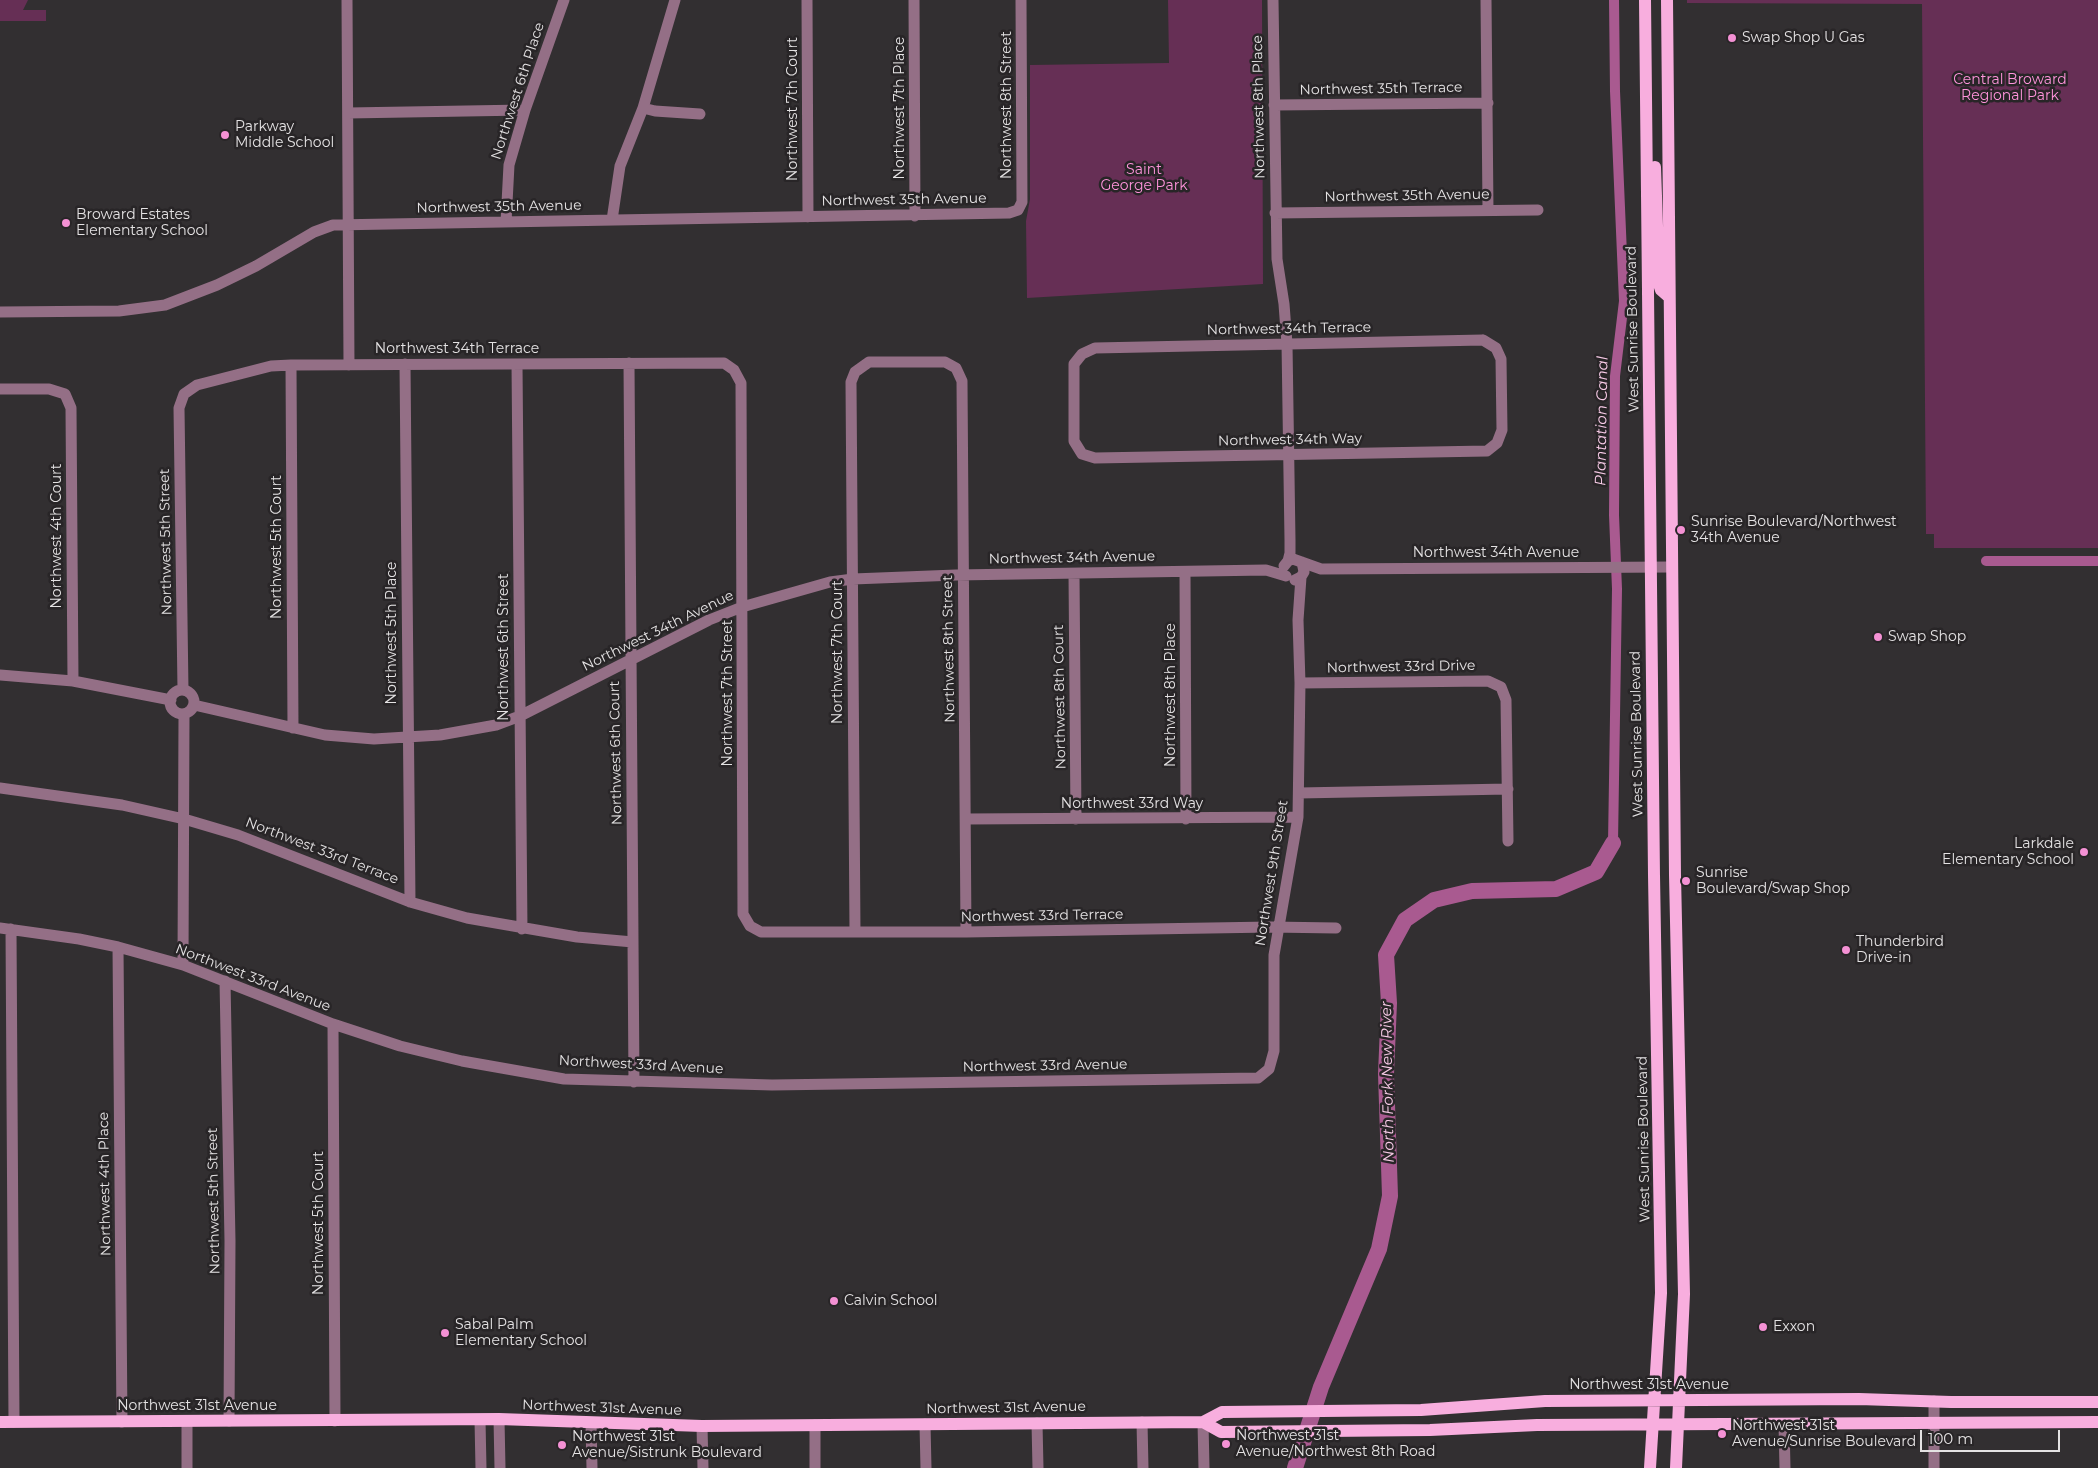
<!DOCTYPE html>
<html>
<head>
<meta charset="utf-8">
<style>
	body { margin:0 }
	#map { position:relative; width:2098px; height:1468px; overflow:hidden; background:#322f31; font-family:Montserrat,sans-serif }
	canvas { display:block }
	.scale { position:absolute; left:1920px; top:1430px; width:140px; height:22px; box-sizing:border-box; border:2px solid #e4e2e3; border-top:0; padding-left:6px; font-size:15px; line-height:18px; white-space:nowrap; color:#e4e2e3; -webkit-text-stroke:4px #282527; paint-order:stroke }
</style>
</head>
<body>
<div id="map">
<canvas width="2098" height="1468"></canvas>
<div class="scale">100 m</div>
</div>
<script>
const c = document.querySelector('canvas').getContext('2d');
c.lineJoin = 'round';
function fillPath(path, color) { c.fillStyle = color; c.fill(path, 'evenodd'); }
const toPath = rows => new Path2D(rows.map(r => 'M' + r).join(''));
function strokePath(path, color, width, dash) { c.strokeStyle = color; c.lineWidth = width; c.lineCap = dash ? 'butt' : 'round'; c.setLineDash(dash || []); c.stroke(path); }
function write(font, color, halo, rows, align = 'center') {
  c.font = font + ' Montserrat,sans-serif'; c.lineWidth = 5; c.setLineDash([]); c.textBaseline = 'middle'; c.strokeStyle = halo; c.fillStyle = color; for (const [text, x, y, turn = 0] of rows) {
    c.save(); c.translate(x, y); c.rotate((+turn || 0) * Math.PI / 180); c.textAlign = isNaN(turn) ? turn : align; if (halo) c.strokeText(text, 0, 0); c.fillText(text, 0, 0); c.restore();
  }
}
fillPath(toPath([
	[0,0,28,0,23,10,46,10,46,21,0,21],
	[1168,0,1262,0,1263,284,1027,298,1026,221,1030,199,1030,65,1169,63],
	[1687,0,2098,0,2098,548,1934,548,1934,534,1926,534,1922,4,1687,3]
]), '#662f55');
strokePath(toPath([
	[1986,561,2098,561],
	[1613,843,1617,589,1614,515,1615,376,1624,301,1615,91,1614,0]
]), '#a95a90', 10);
strokePath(toPath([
	[1295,1468,1321,1387,1379,1249,1390,1196,1386,1074,1389,1003,1386,955,1405,920,1434,900,1472,891,1556,889,1596,872,1613,843]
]), '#a95a90', 16);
strokePath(toPath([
	[347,0,349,365],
	[807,0,808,217],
	[914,0,915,216],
	[1273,0,1277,259,1284,304,1287,344,1290,540,1290,553,1288,561],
	[1486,0,1488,210],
	[1274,105,1488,103],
	[643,108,655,111,700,114],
	[348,113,525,110],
	[1275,213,1538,210],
	[612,220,620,166,643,108,675,0],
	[506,222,509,165,525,110,564,0],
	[0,312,119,311,165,305,217,285,256,266,314,232,333,225,1009,213,1018,210,1022,202,1021,0],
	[1483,340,1496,348,1501,359,1502,430,1497,443,1487,451,1095,458,1082,454,1074,441,1074,364,1082,354,1095,348,1483,340],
	[629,363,634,1082],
	[405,364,410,902],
	[517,364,522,929],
	[291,365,293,728],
	[0,389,49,389,65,394,71,408,73,681],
	[1284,566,1288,561,1293,559,1321,569,1672,567],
	[1185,572,1186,819],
	[1074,574,1076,819],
	[1295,580,1301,577,1304,572,1302,562],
	[0,675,73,681,171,700],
	[1300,683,1488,681,1501,687,1506,700,1508,841],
	'170 702a12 12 0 1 1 24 0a12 12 0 1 1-24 0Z',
	[183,690,179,408,184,394,197,385,271,366,291,365,724,363,734,370,741,383,743,914,750,926,761,932,966,932,1271,927,1336,928],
	[194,705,325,735,374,739,440,735,496,725,520,716,709,620,742,607,830,582,853,579,956,575,1266,570,1286,576],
	[0,788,122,805,184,819,238,835,410,902,467,918,577,937,633,942],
	[1299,793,1508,789],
	[966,819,1298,817],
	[0,928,79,939,118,947,183,965,333,1024,400,1046,462,1061,564,1079,772,1085,1258,1078,1269,1069,1274,1051,1274,955,1298,817,1300,683,1298,620,1301,577],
	[11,929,14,1422],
	[855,932,851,382,855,372,869,362,945,362,956,368,962,381,966,932],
	[118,947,122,1422],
	[183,965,184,714],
	[225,981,230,1241,229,1421],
	[333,1024,335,1421],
	[499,1419,500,1468],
	[480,1420,481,1468],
	[187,1421,187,1468],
	[1142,1422,1143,1468],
	[1203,1422,1204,1468],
	[591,1423,592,1468],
	[1037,1423,1038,1468],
	[925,1424,926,1468],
	[1784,1424,1785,1468],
	[815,1425,815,1468],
	[702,1426,703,1468],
	[1934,1468,1934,1401]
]), '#946f86', 11);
strokePath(toPath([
	[1645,0,1654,875,1661,1293,1650,1468],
	[1667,0,1675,875,1684,1294,1676,1468],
	[1655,167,1659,284,1661,290,1669,297],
	[0,1422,499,1419,702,1426,1203,1422,1221,1432,1430,1430,1537,1425,2098,1422],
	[1203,1422,1222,1412,1421,1410,1545,1401,1859,1399,1951,1402,2098,1402]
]), '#f8aede', 12);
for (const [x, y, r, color] of [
	[1732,38,5,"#f491d4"],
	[225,135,5,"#f491d4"],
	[66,223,5,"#f491d4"],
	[1681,530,5,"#f491d4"],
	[1878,637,5,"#f491d4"],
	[2084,852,5,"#f491d4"],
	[1686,881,5,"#f491d4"],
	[1846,950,5,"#f491d4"],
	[834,1301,5,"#f491d4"],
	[1763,1327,5,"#f491d4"],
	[445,1333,5,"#f491d4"],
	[1722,1434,5,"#f491d4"],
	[1226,1444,5,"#f491d4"],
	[562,1445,5,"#f491d4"]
]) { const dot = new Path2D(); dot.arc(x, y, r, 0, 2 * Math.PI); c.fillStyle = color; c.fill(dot); strokePath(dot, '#282527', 2); }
write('14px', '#e4e2e3', '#282527', [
	["Swap Shop U Gas",1742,38],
	["Parkway",235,127],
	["Middle School",235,143],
	["Broward Estates",76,215],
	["Elementary School",76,231],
	["Sunrise Boulevard/Northwest",1691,522],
	["34th Avenue",1691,538],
	["Swap Shop",1888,637],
	["Larkdale",2074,844,"right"],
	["Elementary School",2074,860,"right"],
	["Sunrise",1696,873],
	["Boulevard/Swap Shop",1696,889],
	["Thunderbird",1856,942],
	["Drive-in",1856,958],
	["Calvin School",844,1301],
	["Sabal Palm",455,1325],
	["Elementary School",455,1341],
	["Exxon",1773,1327],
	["Northwest 31st",1732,1426],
	["Avenue/Sunrise Boulevard",1732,1442],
	["Northwest 31st",1236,1436],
	["Avenue/Northwest 8th Road",1236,1452],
	["Northwest 31st",572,1437],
	["Avenue/Sistrunk Boulevard",572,1453]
], 'left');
write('14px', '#ff94dc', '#282527', [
	["Central Broward",2010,80],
	["Regional Park",2010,96],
	["Saint",1144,170],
	["George Park",1144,186]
]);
write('14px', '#e4e2e3', '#282527', [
	["Northwest 35th Terrace",1381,89,-1],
	["Northwest 6th Place",518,91,-72],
	["Northwest 8th Street",1007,105,-90],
	["Northwest 8th Place",1259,107,-91],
	["Northwest 7th Place",900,108,-90],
	["Northwest 7th Court",793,109,-90],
	["Northwest 35th Avenue",1407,196,-1],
	["Northwest 35th Avenue",904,200,-1],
	["Northwest 35th Avenue",499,207,-1],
	["Northwest 34th Terrace",1289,329,-1],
	["West Sunrise Boulevard",1633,329,-91],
	["Northwest 34th Terrace",457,349],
	["Northwest 34th Way",1290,440,-1],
	["Northwest 4th Court",57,536,-90],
	["Northwest 5th Street",166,542,-91],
	["Northwest 5th Court",277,547,-90],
	["Northwest 34th Avenue",1496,553],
	["Northwest 34th Avenue",1072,558,-1],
	["Northwest 34th Avenue",658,631,-26],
	["Northwest 5th Place",392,633,-90],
	["Northwest 6th Street",504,647,-90],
	["Northwest 8th Street",949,649,-91],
	["Northwest 7th Court",838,652,-90],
	["Northwest 33rd Drive",1401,667,-1],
	["Northwest 7th Street",728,693,-90],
	["Northwest 8th Place",1171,695,-90],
	["Northwest 8th Court",1060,697,-91],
	["West Sunrise Boulevard",1637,734,-91],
	["Northwest 6th Court",616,753,-91],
	["Northwest 33rd Way",1132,804],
	["Northwest 33rd Terrace",322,851,21],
	["Northwest 9th Street",1272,873,-81],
	["Northwest 33rd Terrace",1042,916,-1],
	["Northwest 33rd Avenue",253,978,21],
	["Northwest 33rd Avenue",641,1065,3],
	["Northwest 33rd Avenue",1045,1066,-1],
	["West Sunrise Boulevard",1644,1139,-91],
	["Northwest 4th Place",105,1184,-91],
	["Northwest 5th Street",214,1201,-91],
	["Northwest 5th Court",319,1223,-90],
	["Northwest 31st Avenue",1649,1385],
	["Northwest 31st Avenue",197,1406],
	["Northwest 31st Avenue",602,1408,2],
	["Northwest 31st Avenue",1006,1408,-1]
]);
write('italic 15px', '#f9cce8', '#282527', [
	["Plantation Canal",1602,421,-89],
	["North Fork New River",1388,1082,-91]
]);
</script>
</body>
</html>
